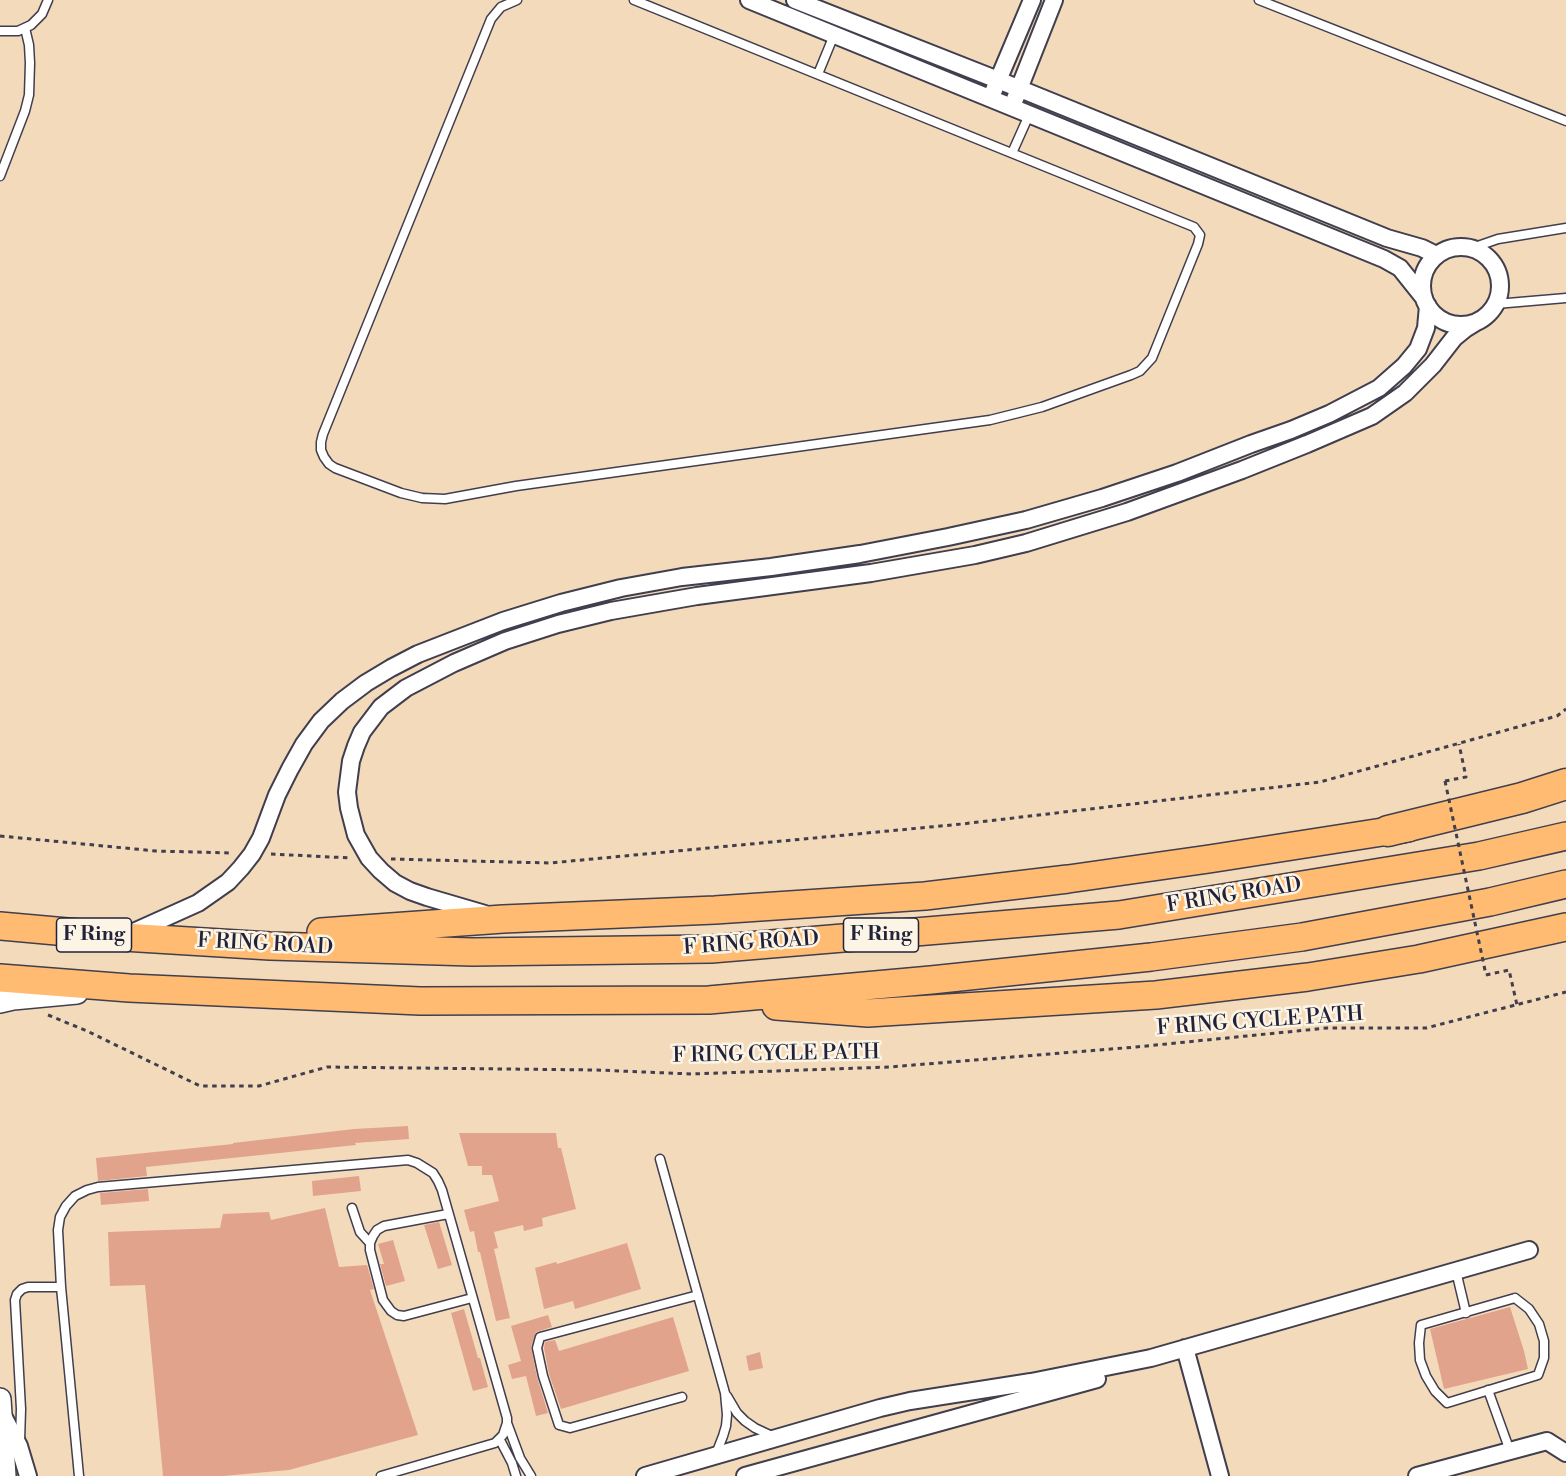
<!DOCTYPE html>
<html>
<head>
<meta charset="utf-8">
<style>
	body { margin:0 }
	canvas { display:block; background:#f3daba }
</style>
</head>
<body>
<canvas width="1566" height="1476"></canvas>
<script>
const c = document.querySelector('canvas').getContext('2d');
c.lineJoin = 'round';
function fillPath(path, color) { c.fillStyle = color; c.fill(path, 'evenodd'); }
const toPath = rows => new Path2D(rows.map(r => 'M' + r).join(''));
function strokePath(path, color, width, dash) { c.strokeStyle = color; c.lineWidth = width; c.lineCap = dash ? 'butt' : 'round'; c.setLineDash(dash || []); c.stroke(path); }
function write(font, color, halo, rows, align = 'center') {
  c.font = font + ' "Libre Bodoni",serif'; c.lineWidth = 5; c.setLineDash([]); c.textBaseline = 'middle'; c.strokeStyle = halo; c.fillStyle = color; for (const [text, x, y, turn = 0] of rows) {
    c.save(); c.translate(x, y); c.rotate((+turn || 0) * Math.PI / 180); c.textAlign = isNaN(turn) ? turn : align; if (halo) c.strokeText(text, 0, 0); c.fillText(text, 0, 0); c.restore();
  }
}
fillPath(toPath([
	[408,1126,409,1139,355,1143,356,1145,146,1167,147,1176,98,1181,96,1158,233,1144,233,1143,354,1129],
	[459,1133,556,1133,558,1148,561,1148,576,1209,542,1218,543,1226,524,1231,523,1225,494,1232,498,1248,494,1249,510,1318,496,1321,480,1252,478,1252,474,1231,470,1232,464,1210,499,1201,492,1175,482,1175,482,1166,468,1166],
	[359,1176,361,1191,313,1196,312,1181],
	[148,1189,149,1201,101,1205,100,1193],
	[325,1208,339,1267,367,1265,374,1289,370,1290,418,1435,289,1470,223,1476,163,1476,145,1285,110,1286,108,1232,220,1228,223,1214,269,1212,271,1220],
	[439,1222,452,1265,438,1269,424,1225],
	[393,1240,405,1281,386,1286,380,1264,384,1264,378,1244],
	[627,1243,641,1289,575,1309,573,1301,544,1309,535,1268,556,1262,557,1264],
	[1510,1307,1524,1351,1528,1369,1444,1389,1430,1329],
	[464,1309,478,1358,480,1358,488,1387,473,1391,451,1313],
	[548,1315,552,1327,536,1332,531,1347,537,1377,548,1413,536,1416,526,1376,512,1379,508,1365,521,1361,511,1326],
	[673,1317,689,1371,561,1409,549,1374,544,1348,545,1342,555,1340,559,1351],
	[760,1352,763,1368,749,1371,746,1356]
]), '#e2a38d');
const service = toPath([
	[517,0,501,7,491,19,323,434,321,442,321,450,324,457,329,464,335,468,401,493,422,498,445,499,516,486,990,420,1042,407,1131,375,1140,371,1152,358,1198,244,1200,235,1194,227,634,0],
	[1259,0,1566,121],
	[0,31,18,31,31,25,42,14,48,0],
	[818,74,834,35],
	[1012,153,1029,115],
	[0,176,25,111,29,95,30,63,29,45,25,28],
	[1472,248,1498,239,1566,228],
	[1496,304,1566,298],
	[660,1159,725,1393,727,1415,726,1426,723,1436,716,1454],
	[352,1208,360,1232,370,1243],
	[448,1214,384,1226,377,1230,373,1236,370,1243,370,1250,383,1300,391,1311,397,1315,404,1316,472,1298],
	[1456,1271,1466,1313],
	[1515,1298,1529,1309,1539,1324,1544,1341,1544,1358,1538,1375,1447,1403,1435,1391,1426,1376,1420,1360,1419,1343,1421,1325,1515,1298],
	[1488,1390,1510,1451],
	[727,1396,737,1413,745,1421,755,1428,772,1436],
	[682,1397,570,1428,559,1425,543,1376,537,1348,540,1337,698,1295],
	[507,1423,520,1458,531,1476],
	[500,1440,512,1463,516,1476],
	[20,1441,21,1409,15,1300,17,1294,22,1289,28,1287,61,1287],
	[79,1476,61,1287,58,1230,60,1217,66,1206,75,1196,87,1190,98,1187,408,1160,417,1163,433,1173,438,1181,442,1190,507,1418,507,1423,503,1435,495,1443,381,1476]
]);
const minor = toPath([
	[749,0,1384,259,1400,268,1424,298],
	[795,0,998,80,1387,238,1422,248,1436,255],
	[994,90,1032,0],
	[1015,99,1054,0],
	'1422 286a39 39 0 1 1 78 0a39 39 0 1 1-78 0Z',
	[485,914,427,897,410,891,395,883,381,871,369,858,356,835,349,808,347,792,351,761,356,746,362,732,381,707,406,688,454,663,505,641,558,624,611,611,697,596,871,573,975,555,1026,543,1127,512,1242,470,1307,444,1372,416,1405,393,1433,365,1454,338,1465,329,1478,321],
	[129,934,198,903,228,882,241,868,252,854,261,838,277,795,290,769,304,744,321,721,342,701,366,683,391,668,418,654,503,621,561,603,621,588,682,577,771,567,860,554,948,537,1026,520,1102,498,1177,473,1251,444,1291,430,1329,414,1379,388,1404,366,1418,349,1426,328,1428,306],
	[1185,1348,1220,1476],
	[2,1414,19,1446,28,1476],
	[645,1476,880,1408,910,1401,1031,1382,1151,1358,1529,1250],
	[745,1476,1097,1379],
	[1417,1476,1547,1441,1566,1453]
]);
const tertiary = toPath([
	[0,1002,13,999,77,993],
	[0,1399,5,1476]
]);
const trunk = toPath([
	[0,926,123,937,270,946,472,952,711,949,1119,915,1479,856,1566,836],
	[321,932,503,919,715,910,925,896,1068,879,1209,859,1408,828],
	[0,978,129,988,420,1001,709,1000,931,980,1151,957,1302,937,1490,902,1566,884],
	[776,1006,868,1013,1156,995,1308,977,1419,959,1566,927]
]);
const motorway = toPath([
	[1388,831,1522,798,1566,784]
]);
strokePath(service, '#413e4e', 11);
strokePath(minor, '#413e4e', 20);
strokePath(tertiary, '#413e4e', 24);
strokePath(trunk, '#413e4e', 30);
strokePath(motorway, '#413e4e', 33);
strokePath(toPath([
	[1445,781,1466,777,1459,744],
	[0,836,156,851,231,853],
	[271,854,351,858],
	[391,859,550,863,962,824,1320,782,1557,716,1566,709],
	[1486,975,1509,970,1517,1005],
	[48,1015,87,1031,200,1086,259,1086,327,1067,597,1070,691,1074,889,1067,1136,1047,1327,1028,1426,1028,1566,992]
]), '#413e4e', 3, [4.5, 4.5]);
strokePath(service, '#fff', 8);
strokePath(minor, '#fff', 16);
strokePath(tertiary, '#fff', 21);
strokePath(trunk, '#febb71', 27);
strokePath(motorway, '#febb71', 30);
strokePath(toPath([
	[1445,781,1486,975]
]), '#413e4e', 3, [4.5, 4.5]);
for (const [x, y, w] of [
	[94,935,75],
	[881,935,75]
]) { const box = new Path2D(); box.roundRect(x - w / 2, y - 17, w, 34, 4.5); c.fillStyle = '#fcf5e5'; c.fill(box); strokePath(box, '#22223b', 1.5); }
write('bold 20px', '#22223b', null, [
	["F Ring",94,935],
	["F Ring",881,935]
]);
write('21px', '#22223b', '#fcf5e5', [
	["F RING ROAD",1234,896,-9],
	["F RING ROAD",751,944,-4],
	["F RING ROAD",265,945,3],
	["F RING CYCLE PATH",1260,1022,-4],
	["F RING CYCLE PATH",776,1055,-1]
]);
</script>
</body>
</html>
